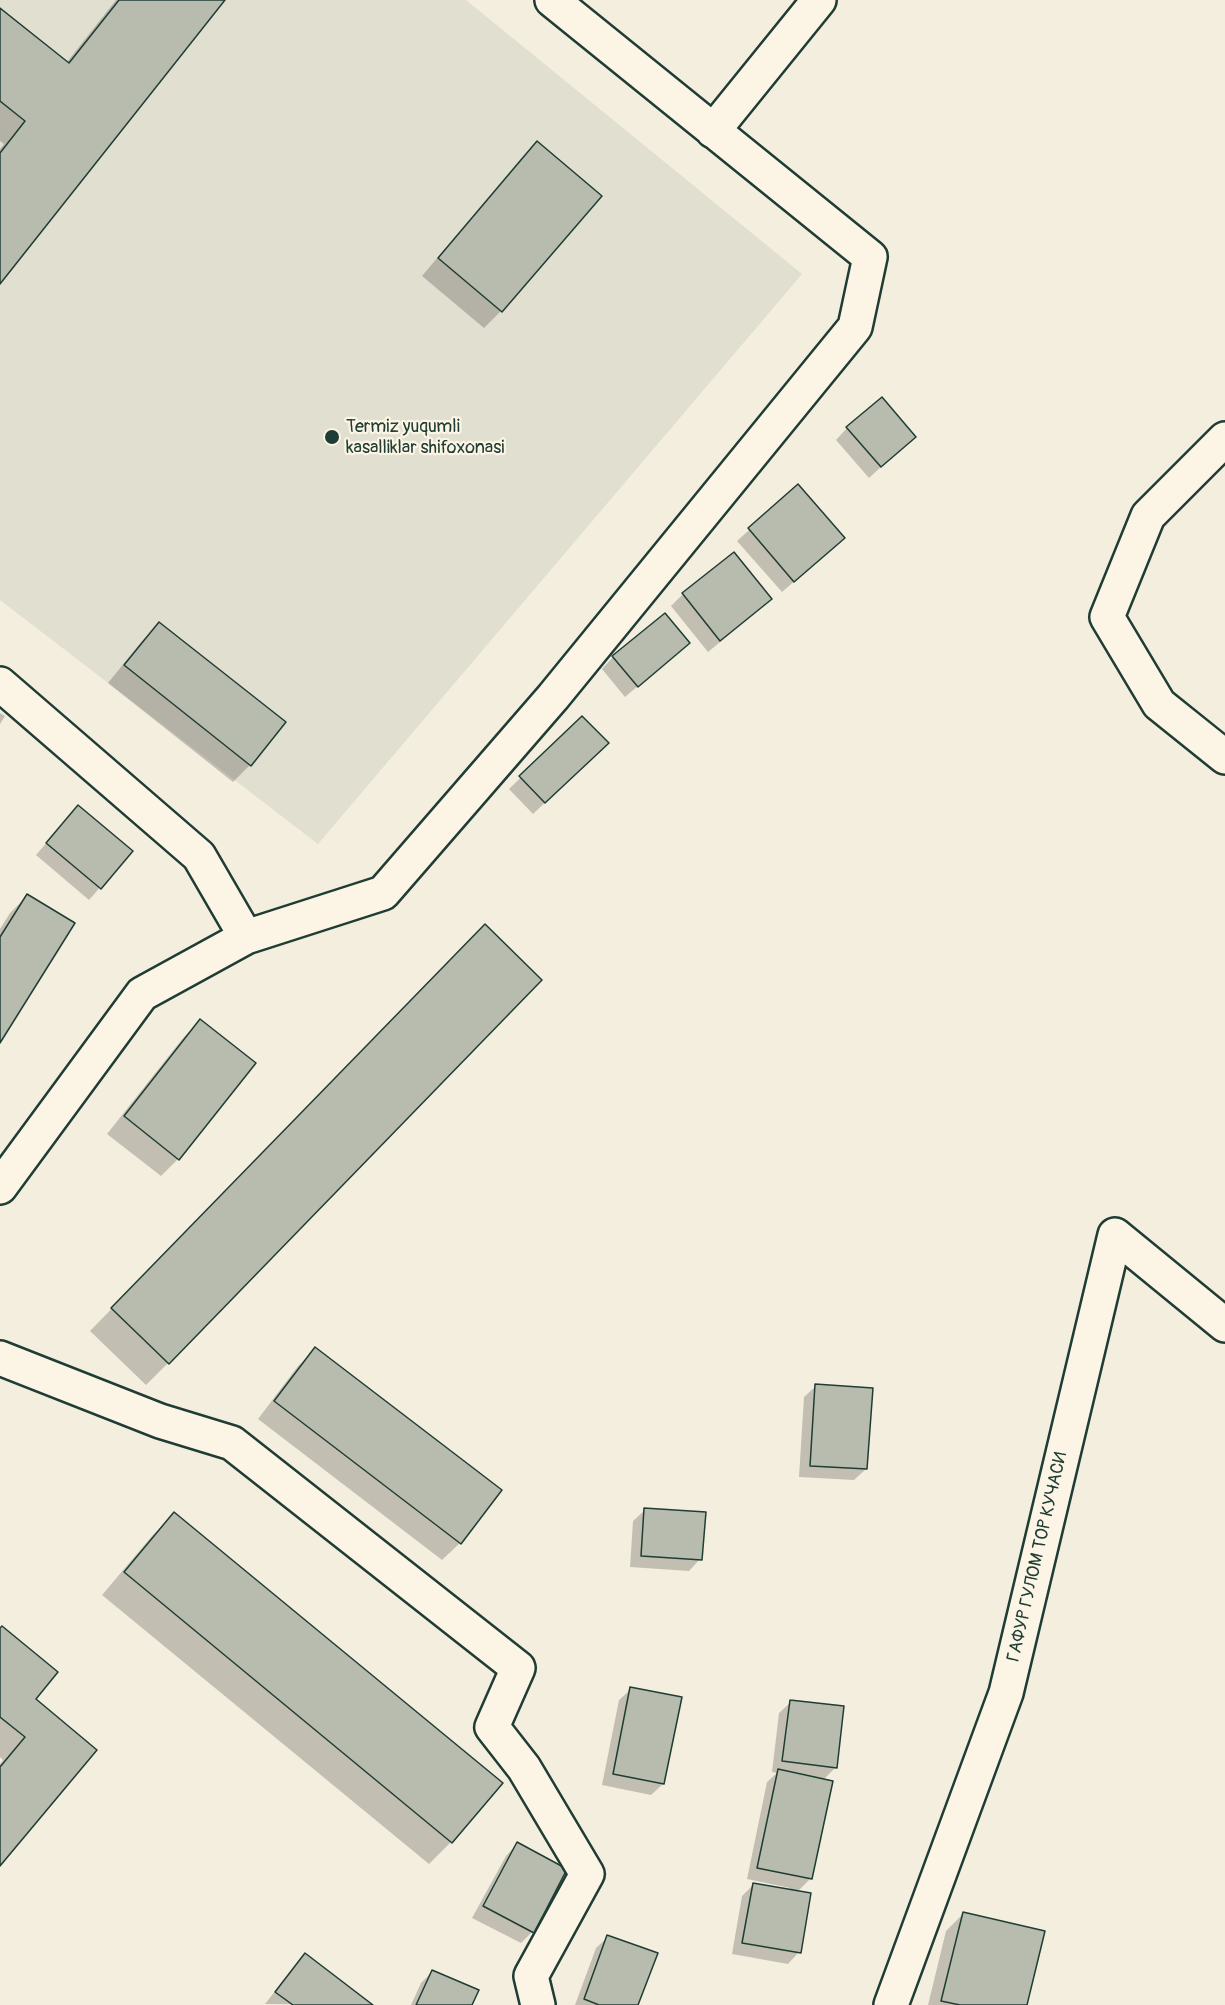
<!DOCTYPE html>
<html>
<head>
<meta charset="utf-8">
<style>
	body { margin:0 }
	canvas { display:block; background:#f3eede }
</style>
</head>
<body>
<canvas width="1225" height="2005"></canvas>
<script>
const c = document.querySelector('canvas').getContext('2d');
c.lineJoin = 'round';
function fillPath(path, color) { c.fillStyle = color; c.fill(path, 'evenodd'); }
const toPath = rows => new Path2D(rows.map(r => 'M' + r).join(''));
function strokePath(path, color, width, dash) { c.strokeStyle = color; c.lineWidth = width; c.lineCap = dash ? 'butt' : 'round'; c.setLineDash(dash || []); c.stroke(path); }
function write(font, color, halo, rows, align = 'center') {
  c.font = font + ' Pangolin,sans-serif'; c.lineWidth = 4.5; c.setLineDash([]); c.textBaseline = 'middle'; c.strokeStyle = halo; c.fillStyle = color; for (const [text, x, y, turn = 0] of rows) {
    c.save(); c.translate(x, y); c.rotate((+turn || 0) * Math.PI / 180); c.textAlign = isNaN(turn) ? turn : align; if (halo) c.strokeText(text, 0, 0); c.fillText(text, 0, 0); c.restore();
  }
}
fillPath(toPath([
	[0,0,466,0,802,274,318,844,0,600]
]), '#e1dfd0');
fillPath(toPath([
	[116,0,223,0,0,281,0,149,4,144,0,141,0,10,67,62],
	[537,143,501,311,484,328,422,276,520,160],
	[847,428,914,437,869,478,836,440],
	[798,486,832,549,782,592,737,541],
	[734,554,770,599,759,610,708,652,671,606,683,594],
	[159,624,250,765,233,782,108,683,142,641],
	[688,643,625,697,602,669,613,657],
	[0,713,5,716,0,724],
	[582,718,607,743,533,814,509,789],
	[67,819,131,852,89,900,36,855],
	[27,896,0,1041,0,929,10,913],
	[463,948,168,1363,146,1385,90,1331],
	[200,1021,178,1159,161,1176,107,1134,183,1038],
	[316,1349,500,1490,460,1543,442,1560,258,1419,298,1366],
	[816,1386,866,1469,854,1480,799,1477,804,1397],
	[645,1510,700,1559,689,1571,630,1567,633,1521],
	[174,1514,451,1842,429,1864,102,1595,152,1536],
	[0,1630,33,1699,0,1864,0,1764,3,1760,0,1757],
	[631,1689,663,1784,651,1795,602,1785,619,1700],
	[791,1702,836,1767,823,1780,810,1879,797,1892,799,1952,788,1964,732,1954,742,1896,753,1885,789,1891,790,1888,747,1879,767,1782,777,1773,772,1772,779,1713],
	[517,1844,532,1932,521,1943,472,1918,506,1856],
	[963,1914,1025,2005,928,2005,946,1931],
	[608,1937,637,2005,575,2005,596,1948],
	[305,1955,371,2005,265,2004,294,1967],
	[432,1972,471,2005,411,2005,421,1983]
]), '#0003');
const building = toPath([
	[119,0,225,0,0,284,0,153,25,121,0,101,0,8,69,63,119,0],
	[537,141,602,196,502,312,438,258,537,141],
	[882,397,916,437,881,467,846,427,882,397],
	[798,484,845,538,794,582,748,528,798,484],
	[734,552,772,599,720,641,682,593,734,552],
	[665,613,690,643,638,687,612,656,665,613],
	[159,622,286,722,251,766,124,665,159,622],
	[582,716,609,743,545,803,519,776,582,716],
	[78,805,133,851,101,889,46,843,78,805],
	[27,894,75,923,0,1043,0,937,27,894],
	[485,924,542,980,169,1364,111,1308,485,924],
	[200,1019,256,1063,179,1160,124,1116,200,1019],
	[315,1347,502,1490,461,1544,274,1401,315,1347],
	[815,1384,873,1388,867,1469,810,1466,815,1384],
	[644,1508,706,1512,702,1560,641,1556,644,1508],
	[174,1512,503,1783,452,1843,124,1572,174,1512],
	[2,1626,58,1672,36,1699,97,1750,0,1866,0,1767,25,1737,0,1717,0,1628,2,1626],
	[630,1687,682,1697,664,1784,613,1774,630,1687],
	[790,1700,844,1706,837,1768,782,1761,790,1700],
	[778,1769,833,1781,812,1879,757,1868,778,1769],
	[517,1842,567,1869,534,1933,483,1906,517,1842],
	[753,1883,811,1893,801,1953,742,1943,753,1883],
	[963,1912,1045,1931,1027,2005,960,2005,941,2001,963,1912],
	[607,1935,658,1953,638,2005,599,2005,584,1999,607,1935],
	[305,1953,373,2005,293,2005,275,1992,305,1953],
	[432,1970,479,1990,472,2005,416,2005,432,1970]
]);
fillPath(building, '#b8bcae');
strokePath(building, '#1f3d34', 1.5);
const minor = toPath([
	[713,131,819,0],
	[1225,439,1148,516,1107,617,1159,704,1225,757],
	[0,684,199,856,246,937],
	[0,1187,142,994,246,937,383,893,553,697,855,327,870,257,552,0],
	[0,1358,160,1421,232,1443,518,1668,492,1727,524,1768,587,1874,531,1976,538,2005],
	[891,2005,1006,1693,1115,1235,1225,1325]
]);
strokePath(minor, '#1f3d34', 38);
strokePath(minor, '#fcf5e5', 33);
for (const [x, y, r, color] of [
	[332,437,8,"#1f3d34"]
]) { const dot = new Path2D(); dot.arc(x, y, r, 0, 2 * Math.PI); c.fillStyle = color; c.fill(dot); strokePath(dot, '#fcf5e5', 2); }
write('18px', '#1f3d34', '#fcf5e5', [
	["Termiz yuqumli",346,427],
	["kasalliklar shifoxonasi",346,448]
], 'left');
write('18px', '#1f3d34', '#fcf5e5', [
	["ГАФУР ГУЛОМ ТОР КУЧАСИ",1038,1557,-77]
]);
</script>
</body>
</html>
